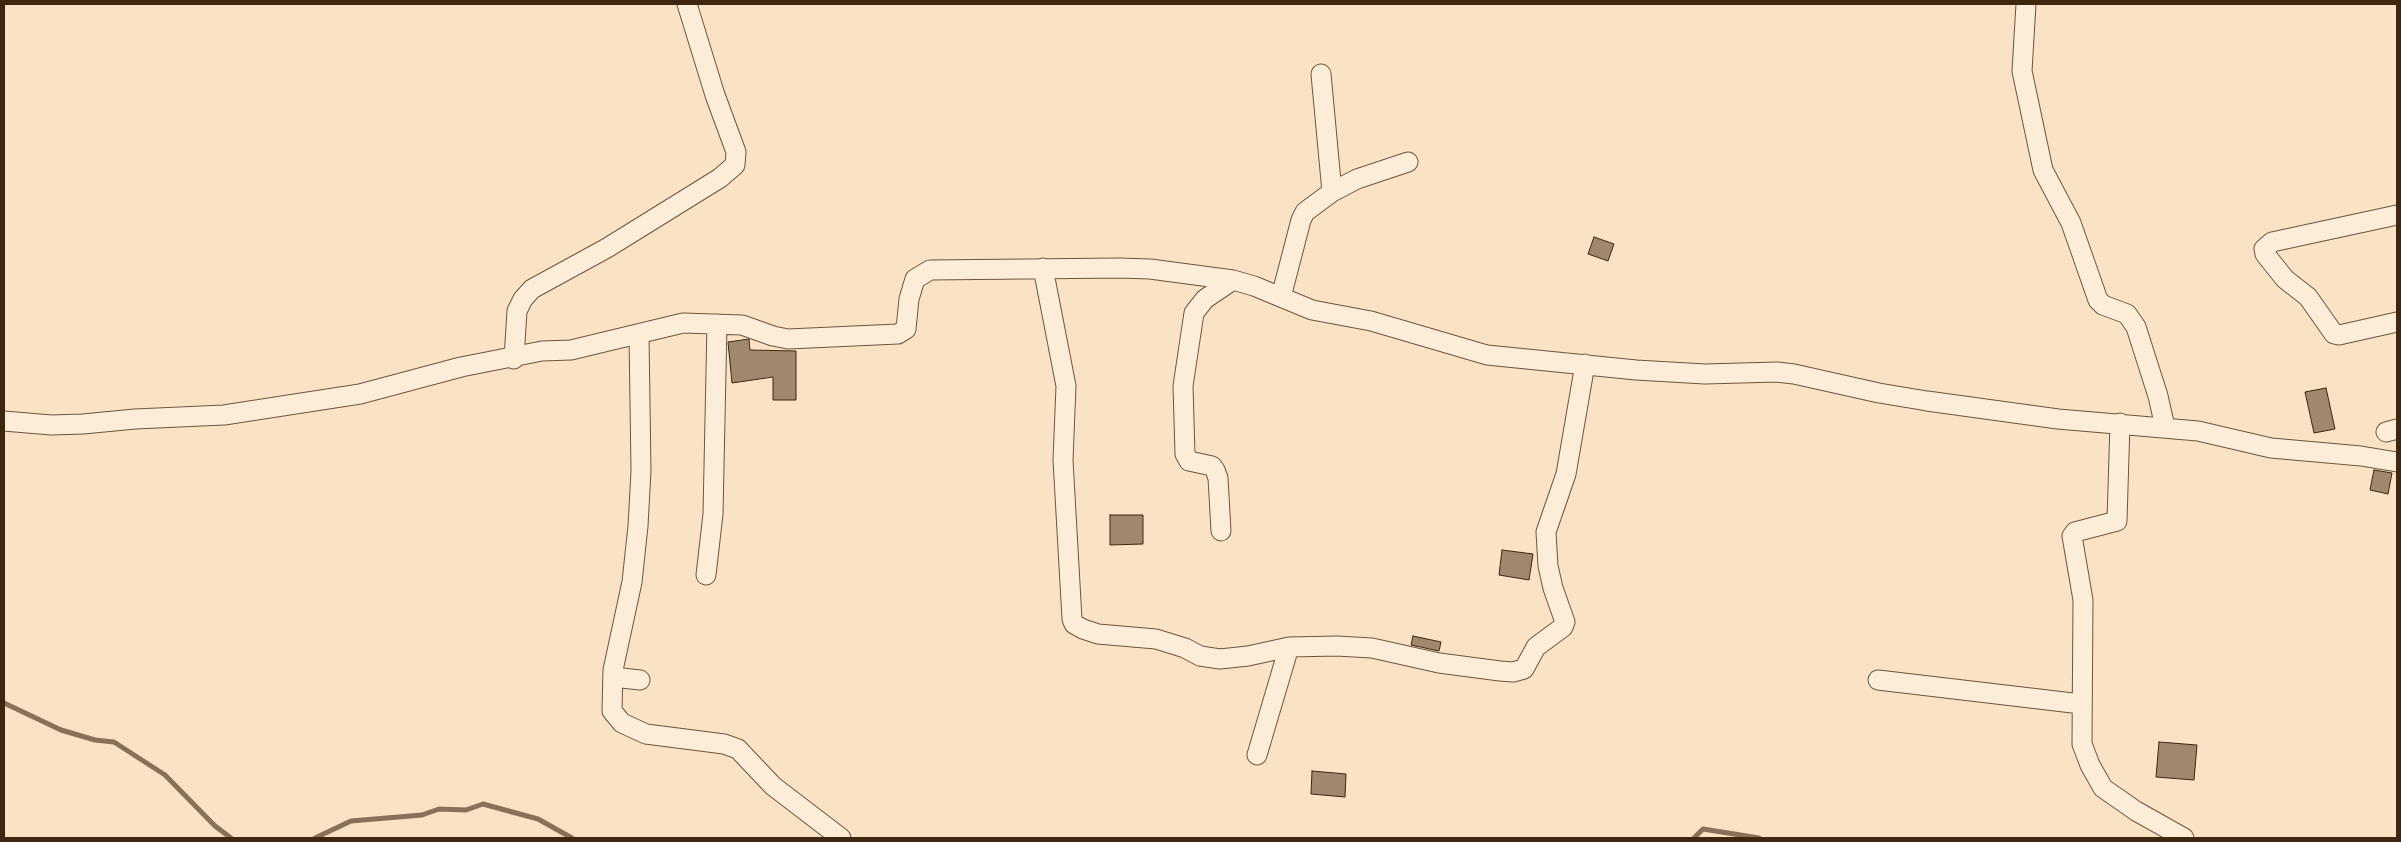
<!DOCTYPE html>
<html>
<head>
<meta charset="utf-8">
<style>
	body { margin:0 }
	#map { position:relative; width:2401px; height:842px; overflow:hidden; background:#fae3c4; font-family:"EB Garamond",serif }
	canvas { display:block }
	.frame { position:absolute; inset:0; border:5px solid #3d270f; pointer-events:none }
</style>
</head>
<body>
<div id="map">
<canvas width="2401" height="842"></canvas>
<div class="frame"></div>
</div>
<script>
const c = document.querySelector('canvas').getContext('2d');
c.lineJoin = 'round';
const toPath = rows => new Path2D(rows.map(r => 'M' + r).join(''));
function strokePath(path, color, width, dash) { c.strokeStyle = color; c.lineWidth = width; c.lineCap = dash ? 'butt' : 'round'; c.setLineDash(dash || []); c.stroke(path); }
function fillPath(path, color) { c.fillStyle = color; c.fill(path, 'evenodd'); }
strokePath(toPath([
	[4,703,61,730,95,740,114,742,165,775,215,826,231,838],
	[315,838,351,821,422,815,439,809,466,810,483,804,538,819,572,838],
	[1694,838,1703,829,1759,838]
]), '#887156', 5);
const building = toPath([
	[1594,237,1614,244,1608,261,1588,254,1594,237],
	[749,339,750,350,796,351,796,400,773,400,773,377,732,383,728,342,749,339],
	[2326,388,2335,429,2314,433,2305,392,2326,388],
	[2374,470,2392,473,2388,494,2370,490,2374,470],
	[1110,515,1143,515,1143,544,1110,545,1110,515],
	[1502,550,1533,554,1529,580,1499,575,1502,550],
	[1413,636,1441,642,1439,651,1411,645,1413,636],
	[2159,742,2197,745,2194,780,2156,777,2159,742],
	[1312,771,1346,774,1345,797,1311,794,1312,771]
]);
fillPath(building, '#9f896d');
strokePath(building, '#3d270f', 1);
const minor = toPath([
	[2026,4,2022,71,2043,170,2071,223,2098,300,2103,305,2127,314,2136,327,2158,396,2165,427],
	[1321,74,1332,192],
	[2397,215,2272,242,2264,249,2265,254,2285,279,2308,297,2334,334,2339,335,2397,322],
	[1043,268,1066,386,1063,460,1072,619,1074,624,1083,629,1098,634,1156,639,1185,648,1200,656,1220,659,1248,656,1289,647,1337,646,1372,648,1439,663,1500,671,1513,672,1524,669,1536,647,1563,627,1565,622,1553,588,1548,566,1546,532,1566,474,1585,364],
	[1281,297,1301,220,1305,212,1332,192,1357,179,1408,162],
	[639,335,641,471,638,526,632,582,613,670,612,711,622,723,646,734,724,744,738,749,773,786,841,838],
	[514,359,517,311,523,299,532,289,607,248,720,178,735,165,736,152,715,95,687,4],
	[4,421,51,425,83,424,135,419,224,415,360,394,461,367,542,351,571,350,683,323,742,325,773,336,788,339,898,334,906,329,909,299,915,279,930,270,1120,268,1150,269,1233,280,1254,286,1312,310,1371,321,1487,355,1636,370,1705,374,1777,372,1794,374,1879,393,1927,401,2058,419,2198,431,2271,448,2361,456,2397,462],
	[2120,423,2117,521,2075,532,2072,536,2083,600,2082,744,2090,765,2103,788,2136,811,2184,838],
	[2386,432,2397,429],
	[1221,531,1218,478,1215,470,1212,466,1189,461,1185,454,1183,386,1194,313,1205,299,1233,280],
	[706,575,713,514,717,324],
	[613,677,640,680],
	[1878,680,2081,704],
	[1257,755,1289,647]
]);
strokePath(minor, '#6c563c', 21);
strokePath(minor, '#fcedd9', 19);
</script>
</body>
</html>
